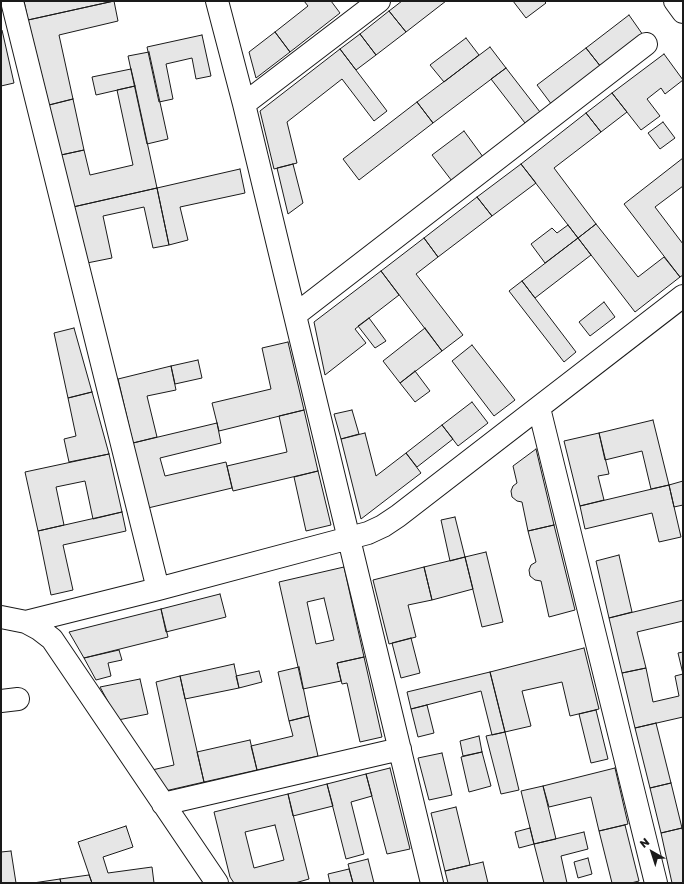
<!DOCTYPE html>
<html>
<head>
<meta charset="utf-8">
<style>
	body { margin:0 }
	#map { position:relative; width:684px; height:884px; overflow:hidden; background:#fff; font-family:"Golos Text",sans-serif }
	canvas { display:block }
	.frame { position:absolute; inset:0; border:2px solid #1a1a1a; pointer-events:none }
	.north { position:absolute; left:632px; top:832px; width:40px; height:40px; -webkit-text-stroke:3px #fff; paint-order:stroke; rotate:321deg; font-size:11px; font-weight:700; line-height:16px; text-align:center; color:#1a1a1a }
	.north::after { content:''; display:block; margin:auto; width:14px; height:18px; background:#1a1a1a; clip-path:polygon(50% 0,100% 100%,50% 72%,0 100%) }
</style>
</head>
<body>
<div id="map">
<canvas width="684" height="884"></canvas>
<div class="frame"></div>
<div class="north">N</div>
</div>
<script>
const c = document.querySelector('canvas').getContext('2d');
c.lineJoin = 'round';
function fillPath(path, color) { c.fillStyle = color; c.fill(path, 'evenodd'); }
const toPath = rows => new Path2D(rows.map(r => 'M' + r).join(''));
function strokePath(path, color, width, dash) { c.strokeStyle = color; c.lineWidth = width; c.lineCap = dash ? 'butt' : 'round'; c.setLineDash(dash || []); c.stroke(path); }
const building = toPath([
	[24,1,114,1,28,20,24,1],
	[114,1,118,21,59,35,73,99,49,105,28,20,114,1],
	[304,1,331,1,340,13,290,52,275,32,308,6,304,1],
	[402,1,446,1,406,32,389,11,402,1],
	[513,1,544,1,546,3,526,18,513,1],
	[389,11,406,32,376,55,360,34,389,11],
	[629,15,643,35,601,67,586,48,629,15],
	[1,30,2,30,14,83,1,86,1,30],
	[275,32,290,52,256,78,249,52,275,32],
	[360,34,376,55,356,70,340,49,360,34],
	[202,35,211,76,196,79,192,58,166,64,173,99,159,102,147,47,202,35],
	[466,38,479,55,444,82,430,65,466,38],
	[490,47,506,68,433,123,417,102,490,47],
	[586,48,601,67,552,105,537,85,586,48],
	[340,49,387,111,374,121,342,79,287,122,297,163,274,169,260,111,340,49],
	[149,52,168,139,147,144,128,56,149,52],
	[664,54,683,80,665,94,661,88,647,99,660,116,641,130,612,93,664,54],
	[506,68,540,112,525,123,491,79,506,68],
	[131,69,135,86,96,95,92,77,131,69],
	[135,86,157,188,73,207,61,155,84,150,90,175,133,165,117,90,135,86],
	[612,93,627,112,601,132,586,113,612,93],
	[73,99,84,150,61,155,49,105,73,99],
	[417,102,433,123,359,180,343,159,417,102],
	[586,113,601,132,554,168,596,224,578,238,521,164,586,113],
	[663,122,675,138,660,149,648,133,663,122],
	[464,131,486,161,455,185,432,155,464,131],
	[683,158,683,186,655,207,683,244,683,275,680,277,624,204,683,158],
	[293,164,303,203,288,214,277,168,293,164],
	[521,164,536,183,492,216,477,197,521,164],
	[240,169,245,193,180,207,188,240,169,245,157,188,240,169],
	[157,188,169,245,153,248,144,207,103,216,112,258,87,263,73,207,157,188],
	[477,197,492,216,438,257,424,238,477,197],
	[596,224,638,277,664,257,680,277,635,312,578,238,596,224],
	[568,225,578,238,545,263,531,244,552,228,557,233,568,225],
	[424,238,438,257,416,274,463,335,442,351,381,271,424,238],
	[578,238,591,255,535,298,522,281,578,238],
	[381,271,399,295,355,329,366,343,325,375,314,322,381,271],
	[522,281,576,352,564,362,509,291,522,281],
	[604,302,615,317,590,336,579,322,604,302],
	[369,318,386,341,375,348,358,326,369,318],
	[74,328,92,392,68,398,54,333,74,328],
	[425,328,442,351,400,383,383,361,425,328],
	[288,342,304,410,219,431,212,403,271,389,262,348,288,342],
	[472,345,515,400,494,416,452,361,472,345],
	[198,360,202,378,175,384,171,366,198,360],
	[171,366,176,390,147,396,157,437,133,443,118,379,171,366],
	[415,371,430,391,415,402,400,383,415,371],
	[92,392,109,454,69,462,64,439,76,436,68,398,92,392],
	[472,402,488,423,458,446,442,425,472,402],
	[304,410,318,471,233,491,227,466,287,452,279,416,304,410],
	[352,410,359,434,341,439,334,414,352,410],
	[653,420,669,485,651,489,642,451,605,460,599,433,653,420],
	[217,423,221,443,160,458,165,476,226,462,232,488,148,508,133,443,217,423],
	[442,425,453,439,417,467,406,453,442,425],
	[365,433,376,476,406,453,421,473,361,519,341,439,365,433],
	[599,433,609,474,598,476,604,500,580,506,564,441,599,433],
	[536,449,554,525,528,531,522,502,517,501,512,497,511,491,513,486,517,483,513,466,536,449],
	[109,454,122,512,93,519,85,481,56,487,64,525,38,531,25,472,109,454],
	[318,471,331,525,306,531,294,477,318,471],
	[683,481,683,505,674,507,669,485,683,481],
	[669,485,681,537,659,542,652,513,585,529,580,506,669,485],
	[122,512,126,531,63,545,73,590,51,595,38,531,122,512],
	[455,517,465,557,450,561,441,520,455,517],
	[554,525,575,610,549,617,541,581,535,580,530,576,529,570,531,565,536,562,528,531,554,525],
	[486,552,503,622,482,627,465,557,486,552],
	[619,555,632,612,609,618,596,561,619,555],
	[465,557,473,589,432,600,424,567,465,557],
	[344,567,364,657,337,663,341,681,303,689,279,582,344,567],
	[324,598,334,640,316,644,307,602,324,598],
	[424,567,432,600,408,605,416,637,389,644,373,580,424,567],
	[220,594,226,617,166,632,161,609,220,594],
	[683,600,683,621,637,632,646,668,622,673,609,618,683,600],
	[161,609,168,637,84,658,69,632,161,609],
	[411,638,420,673,401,678,392,643,411,638],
	[584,648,599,709,570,716,562,682,522,691,531,726,505,732,490,672,584,648],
	[119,650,122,660,108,663,111,676,96,680,84,658,119,650],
	[683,652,683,717,635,728,622,673,646,668,653,702,679,696,675,676,683,674,678,653,683,652],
	[364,657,382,737,360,742,347,683,342,684,337,663,364,657],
	[234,664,239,688,185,699,180,676,234,664],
	[299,667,309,716,289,721,278,672,299,667],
	[259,671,262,682,239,688,236,676,259,671],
	[490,672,505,732,492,735,481,691,411,709,407,692,490,672],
	[180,676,204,782,165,791,152,770,174,765,156,682,180,676],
	[140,679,148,714,118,720,100,687,140,679],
	[427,705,434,733,418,737,411,709,427,705],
	[596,710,608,759,591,763,579,714,596,710],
	[309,716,318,756,257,770,251,746,293,736,289,721,309,716],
	[656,723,671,783,650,788,635,728,656,723],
	[505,732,519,790,501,794,486,736,505,732],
	[479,736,482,752,463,756,460,741,479,736],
	[250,740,257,770,204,782,197,752,250,740],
	[482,752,491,786,469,792,461,757,482,752],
	[442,753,452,795,429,800,418,758,442,753],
	[390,768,410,849,387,854,366,774,390,768],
	[615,768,628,824,599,831,591,797,549,807,543,786,615,768],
	[366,774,372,796,351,802,364,854,346,859,327,784,366,774],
	[671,783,682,828,661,833,650,788,671,783],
	[327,784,333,806,293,816,288,794,327,784],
	[543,786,556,839,534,844,521,791,543,786],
	[288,794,309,879,295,883,234,883,230,877,214,812,288,794],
	[275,825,284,860,254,868,245,832,275,825],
	[456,807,470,865,445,871,431,813,456,807],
	[625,825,639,881,631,883,612,883,599,831,625,825],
	[126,826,133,847,103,857,108,873,152,867,154,883,92,883,78,842,126,826],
	[530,828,534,844,519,848,515,832,530,828],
	[682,828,683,833,683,883,672,883,661,833,682,828],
	[584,832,588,849,561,856,567,883,544,883,534,844,584,832],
	[11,851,16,883,1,883,1,852,11,851],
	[588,858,592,874,578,878,574,862,588,858],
	[368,859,374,883,353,883,348,864,368,859],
	[483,862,488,883,448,883,445,871,483,862],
	[349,869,353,883,330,883,328,874,349,869],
	[89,875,92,883,61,883,60,879,89,875],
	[60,879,61,883,33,883,60,879]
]);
fillPath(building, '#e6e6e6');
strokePath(building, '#1a1a1a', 1);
const minor = toPath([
	[12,1,158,589],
	[217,1,244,104,432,883],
	[244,104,379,1],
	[295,315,646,44],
	[539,408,656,883],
	[1,617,26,622,39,629,52,639,217,883],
	[26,622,158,589,368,533,383,526,398,516,683,296],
	[1,701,18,699],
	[163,804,400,749]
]);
const tertiary = toPath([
	[675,1,683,12]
]);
strokePath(minor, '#1a1a1a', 24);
strokePath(tertiary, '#1a1a1a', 24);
strokePath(minor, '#fff', 22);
strokePath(tertiary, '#fff', 22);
</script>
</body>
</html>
